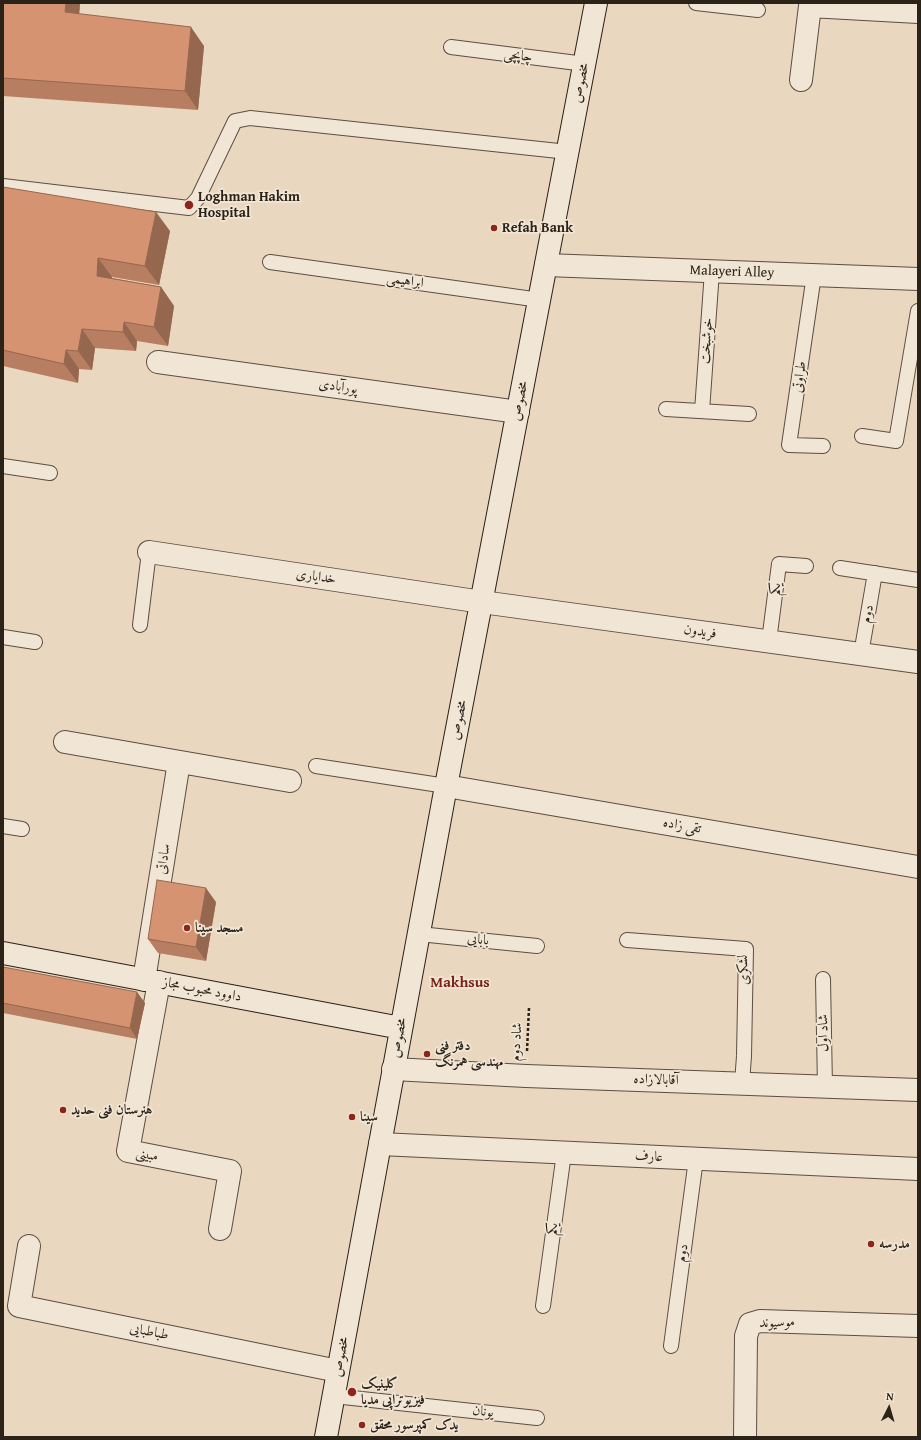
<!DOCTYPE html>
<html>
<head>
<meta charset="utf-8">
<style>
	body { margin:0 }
	#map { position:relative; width:921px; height:1440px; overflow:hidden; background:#ead7bf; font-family:"Gentium Book Plus",serif }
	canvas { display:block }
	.frame { position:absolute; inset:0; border:4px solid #2b2218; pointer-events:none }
	.north { position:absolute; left:869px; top:1388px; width:40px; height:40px; -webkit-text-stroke:3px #f1e5d5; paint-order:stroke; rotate:5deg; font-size:11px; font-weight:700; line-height:16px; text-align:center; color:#2b2218 }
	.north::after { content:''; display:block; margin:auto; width:14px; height:18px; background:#2b2218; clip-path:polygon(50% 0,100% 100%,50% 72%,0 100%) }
</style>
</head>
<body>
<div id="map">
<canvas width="921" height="1440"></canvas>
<div class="frame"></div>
<div class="north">N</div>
</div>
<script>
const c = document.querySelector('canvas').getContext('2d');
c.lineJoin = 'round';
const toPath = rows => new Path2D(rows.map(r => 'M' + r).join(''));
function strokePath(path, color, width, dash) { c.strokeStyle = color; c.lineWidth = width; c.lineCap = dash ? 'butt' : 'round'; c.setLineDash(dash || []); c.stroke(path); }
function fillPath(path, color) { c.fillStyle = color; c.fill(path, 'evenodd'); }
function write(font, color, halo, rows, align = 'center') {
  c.font = font + ' "Gentium Book Plus",Amiri,serif'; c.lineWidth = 3.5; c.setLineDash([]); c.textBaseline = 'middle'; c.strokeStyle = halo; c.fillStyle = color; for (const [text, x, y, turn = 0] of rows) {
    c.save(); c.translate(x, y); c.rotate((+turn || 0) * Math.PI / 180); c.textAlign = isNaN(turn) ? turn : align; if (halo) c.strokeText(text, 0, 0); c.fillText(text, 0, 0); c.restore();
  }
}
const service = toPath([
	[696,3,758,10],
	[451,47,585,64],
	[3,186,189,208,198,198,235,121,250,118,568,152],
	[270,262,540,300],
	[814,275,789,445,823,446],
	[666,409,749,414],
	[702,411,712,271],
	[862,436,896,441,918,311],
	[3,466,50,473],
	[840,568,918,580],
	[140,625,149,552],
	[3,637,35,642],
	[769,641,779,564,806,566],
	[861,654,875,573],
	[316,766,446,786],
	[3,826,22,829],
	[419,934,537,946],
	[627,940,746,949,744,1056,742,1083],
	[823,979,825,1087],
	[543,1306,564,1153],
	[671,1346,696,1159],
	[334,1396,537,1418]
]);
const minor = toPath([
	[801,80,810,6,918,12],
	[546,265,918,279],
	[158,362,518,412],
	[149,552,482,602,918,662],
	[65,742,290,781],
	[446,786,918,867],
	[144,980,179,762],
	[159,982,128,1151,230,1171,220,1229],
	[380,1144,918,1169],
	[29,1246,19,1306,338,1371],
	[745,1437,746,1336,750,1324,760,1321,918,1326]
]);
const tertiary = toPath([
	[393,1069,526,1076,918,1090]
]);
const secondary = toPath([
	[3,953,401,1028],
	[326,1437,446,786,596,3]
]);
strokePath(service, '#5b4f42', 16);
strokePath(minor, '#5b4f42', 24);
strokePath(tertiary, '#5b4f42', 24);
strokePath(secondary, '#2b2218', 24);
strokePath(toPath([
	[527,1051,529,1008]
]), '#2b2218', 2.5, [3, 2]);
strokePath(service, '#f1e5d5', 14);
strokePath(minor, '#f1e5d5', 22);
strokePath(tertiary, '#f1e5d5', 22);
strokePath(secondary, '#f1e5d5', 22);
fillPath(toPath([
	[3,3,80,3,79,14,204,46,198,110,3,96],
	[3,187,170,231,159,285,112,277,112,278,161,287,174,306,168,346,137,341,136,351,95,348,92,370,79,369,78,383,3,366],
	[216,902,206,961,158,953,148,939],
	[3,967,145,1003,137,1039,3,1013]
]), '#b77e61');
fillPath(toPath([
	[66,3,80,3,78,31,65,12],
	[191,27,204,46,198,110,185,91],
	[156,212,170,231,159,285,145,266],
	[98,258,112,277,110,295,97,276],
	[161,287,174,306,168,346,154,327],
	[124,322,137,341,136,351,123,332],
	[82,329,95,348,92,370,78,351],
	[66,350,79,369,78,383,64,364],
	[206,888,216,902,206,961,196,947],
	[137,992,145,1003,137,1039,130,1028]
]), '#95674f');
const building = toPath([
	[3,3,66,3,65,12,191,27,185,91,3,78,3,3],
	[3,187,156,212,145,266,98,258,97,276,161,287,154,327,124,322,123,332,82,329,78,351,66,350,64,364,3,350,3,187],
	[157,880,206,888,196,947,148,939,157,880],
	[3,967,137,992,130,1028,3,1003,3,967]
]);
fillPath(building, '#d59371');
strokePath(building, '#95674f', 1);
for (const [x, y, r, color] of [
	[189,205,5,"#8f2418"],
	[494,228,4,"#8f2418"],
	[187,928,4,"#8f2418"],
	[427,1054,4,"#8f2418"],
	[63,1110,4,"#8f2418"],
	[352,1117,4,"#8f2418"],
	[871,1244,4,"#8f2418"],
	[352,1392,5,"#8f2418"],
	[362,1425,4,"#8f2418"]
]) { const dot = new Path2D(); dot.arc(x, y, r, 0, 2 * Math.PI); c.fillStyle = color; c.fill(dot); strokePath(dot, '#f1e5d5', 1.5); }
write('14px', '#2b2218', '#f1e5d5', [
	["چاپچی",518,56,7],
	["مخصوص",581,83,-79],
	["Malayeri Alley",732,272,2],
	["ابراهیمی",405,281,8],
	["خوشبخت",707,341,-86],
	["طراوتی",800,377,-82],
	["پورآبادی",338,387,8],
	["مخصوص",520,401,-79],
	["خدایاری",316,577,8],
	["یکم",776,589,-83],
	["دوم",868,614,-80],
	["فریدون",700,632,8],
	["مخصوص",459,720,-79],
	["تقی زاده",682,826,10],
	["ساداتی",164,859,-81],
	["بابایی",478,940,6],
	["لشکری",744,970,-93],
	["داوود محبوب مجاز",202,990,11],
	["شاد اول",824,1033,-91],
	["مخصوص",399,1038,-80],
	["شاد دوم",517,1042,-87],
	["آقابالازاده",656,1080,2],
	["مبینی",147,1155,11],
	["عارف",649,1157,3],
	["یکم",553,1229,-82],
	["دوم",683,1253,-82],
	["موسیوند",777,1323,-2],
	["طباطبایی",149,1332,11],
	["مخصوص",341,1357,-80],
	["یونان",483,1412,6]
]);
write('bold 14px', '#2b2218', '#f1e5d5', [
	["Loghman Hakim",198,197],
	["Hospital",198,213],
	["Refah Bank",502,228],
	["مسجد سینا",195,928],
	["دفتر فنی",435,1046],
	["مهندسی همرنگ",435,1062],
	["هنرستان فنی حدید",71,1110],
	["سینا",360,1117],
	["مدرسه",879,1244],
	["کلینیک",361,1384],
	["فیزیوتراپی مدیا",361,1400],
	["یدک کمپرسور محقق",370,1425]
], 'left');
write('bold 15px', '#7a1f14', '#f1e5d5', [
	["Makhsus",460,983]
]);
</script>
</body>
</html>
